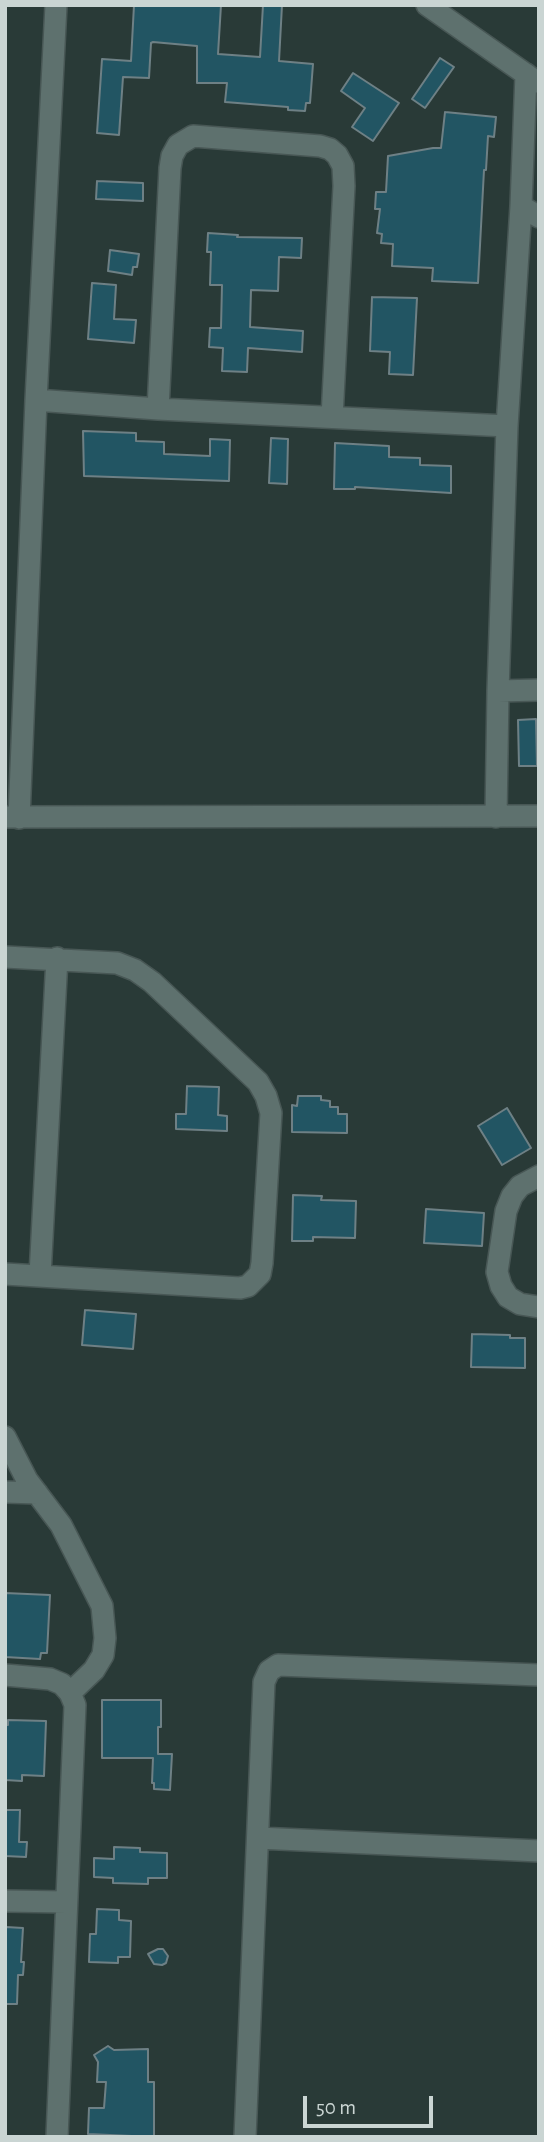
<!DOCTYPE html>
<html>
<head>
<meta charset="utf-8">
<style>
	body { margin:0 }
	#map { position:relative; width:544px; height:2142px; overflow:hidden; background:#293a37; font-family:"Alegreya Sans",sans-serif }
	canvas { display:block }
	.frame { position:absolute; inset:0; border:7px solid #cad5d3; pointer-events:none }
	.scale { position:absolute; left:303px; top:2096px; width:130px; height:32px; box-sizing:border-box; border:4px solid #cad5d3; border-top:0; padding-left:9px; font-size:21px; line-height:24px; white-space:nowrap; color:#cad5d3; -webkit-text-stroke:5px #293a37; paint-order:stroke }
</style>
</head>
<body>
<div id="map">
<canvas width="544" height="2142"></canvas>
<div class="frame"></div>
<div class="scale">50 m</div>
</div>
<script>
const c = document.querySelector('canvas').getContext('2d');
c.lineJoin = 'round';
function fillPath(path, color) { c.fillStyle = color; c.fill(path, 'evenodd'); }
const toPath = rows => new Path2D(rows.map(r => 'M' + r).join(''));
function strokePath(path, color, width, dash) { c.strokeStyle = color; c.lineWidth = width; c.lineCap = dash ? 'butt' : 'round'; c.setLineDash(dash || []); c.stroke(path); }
const building = toPath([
	[134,5,221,5,218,54,260,57,263,5,282,5,279,61,313,64,310,103,306,103,305,111,288,110,288,107,225,102,227,83,197,83,197,46,153,42,151,43,149,78,123,77,119,135,97,133,102,59,131,61,134,5],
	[440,58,454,67,425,108,412,99,440,58],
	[353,73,399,103,373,141,352,127,365,108,341,91,353,73],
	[445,112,496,117,494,137,488,136,486,170,484,170,478,283,432,281,433,268,392,266,393,244,381,243,382,234,377,233,380,209,375,209,376,192,386,192,388,156,433,148,441,148,445,112],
	[97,181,143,183,143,201,96,199,97,181],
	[208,233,238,235,237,237,302,238,301,258,279,257,278,291,251,290,250,327,303,331,302,352,248,348,247,372,222,371,223,348,209,347,210,328,221,328,222,285,210,285,211,252,207,252,208,233],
	[110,250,139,254,137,267,133,267,132,275,108,271,110,250],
	[92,283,116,285,114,319,136,320,134,343,88,339,92,283],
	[372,297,417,298,413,375,389,374,390,352,370,351,372,297],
	[83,431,136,433,136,441,164,442,164,454,210,456,210,439,230,440,229,481,84,476,83,431],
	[271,438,288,439,287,484,269,483,271,438],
	[335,443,389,446,389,457,420,458,420,465,451,466,451,493,355,487,355,489,334,489,335,443],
	[536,719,537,766,519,766,518,720,536,719],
	[187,1086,219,1087,218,1115,227,1116,227,1131,176,1129,176,1114,186,1114,187,1086],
	[298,1096,321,1096,321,1100,330,1101,330,1107,338,1107,338,1114,347,1114,347,1133,292,1132,292,1105,297,1106,298,1096],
	[507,1108,531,1148,502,1165,478,1126,507,1108],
	[293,1195,322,1196,321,1200,356,1201,355,1238,313,1237,313,1241,292,1241,293,1195],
	[426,1209,484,1213,482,1246,424,1243,426,1209],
	[85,1310,136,1314,133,1349,82,1345,85,1310],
	[472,1334,510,1335,510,1338,525,1338,525,1368,471,1367,472,1334],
	[5,1593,50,1595,47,1653,41,1653,40,1659,5,1657,5,1593],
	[102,1700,161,1700,161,1727,158,1727,158,1754,172,1754,170,1790,154,1789,154,1783,152,1783,153,1758,102,1758,102,1700],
	[8,1720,46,1721,44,1776,22,1775,22,1781,5,1780,6,1725,8,1725,8,1720],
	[5,1810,20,1810,19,1842,27,1842,26,1857,5,1856,5,1810],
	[114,1847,140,1848,140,1852,167,1853,167,1878,148,1878,148,1884,113,1883,113,1878,94,1877,94,1858,114,1859,114,1847],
	[97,1909,119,1910,119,1920,131,1921,130,1957,118,1957,118,1963,89,1962,90,1934,96,1934,97,1909],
	[6,1927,23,1928,21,1962,24,1962,23,1975,18,1975,17,2004,5,2004,6,1927],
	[158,1949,163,1949,168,1956,166,1963,162,1965,154,1964,148,1954,158,1949],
	[108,2046,114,2050,148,2049,148,2082,154,2082,154,2137,88,2134,89,2108,104,2108,106,2082,97,2082,98,2062,94,2055,108,2046]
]);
fillPath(building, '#225563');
strokePath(building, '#6e8085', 2);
const minor = toPath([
	[427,5,537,82],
	[521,206,539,217],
	[36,400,158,409,507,426],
	[158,409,170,168,172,156,178,145,193,136,320,146,330,149,337,155,343,166,344,186,332,417],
	[498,691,539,690],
	[5,817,539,816],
	[496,817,498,691,507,426,521,206,526,74],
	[19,818,36,400,56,5],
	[5,957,117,963,135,970,152,982,258,1082,266,1096,271,1113,262,1263,260,1274,248,1286,240,1288,5,1274],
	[539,1176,520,1186,512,1196,506,1211,497,1272,501,1286,508,1297,520,1304,539,1307],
	[40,1275,57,958],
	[5,1437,27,1480,61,1525,102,1606,105,1638,103,1655,94,1670,70,1693],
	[5,1492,37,1493],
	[5,1675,50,1679,62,1684,70,1693,75,1705,57,2137],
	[258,1838,539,1851],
	[5,1901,66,1902],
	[245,2137,264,1682,269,1671,278,1665,539,1675]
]);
strokePath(minor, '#485755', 24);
strokePath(minor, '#5e716e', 21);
</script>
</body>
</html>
